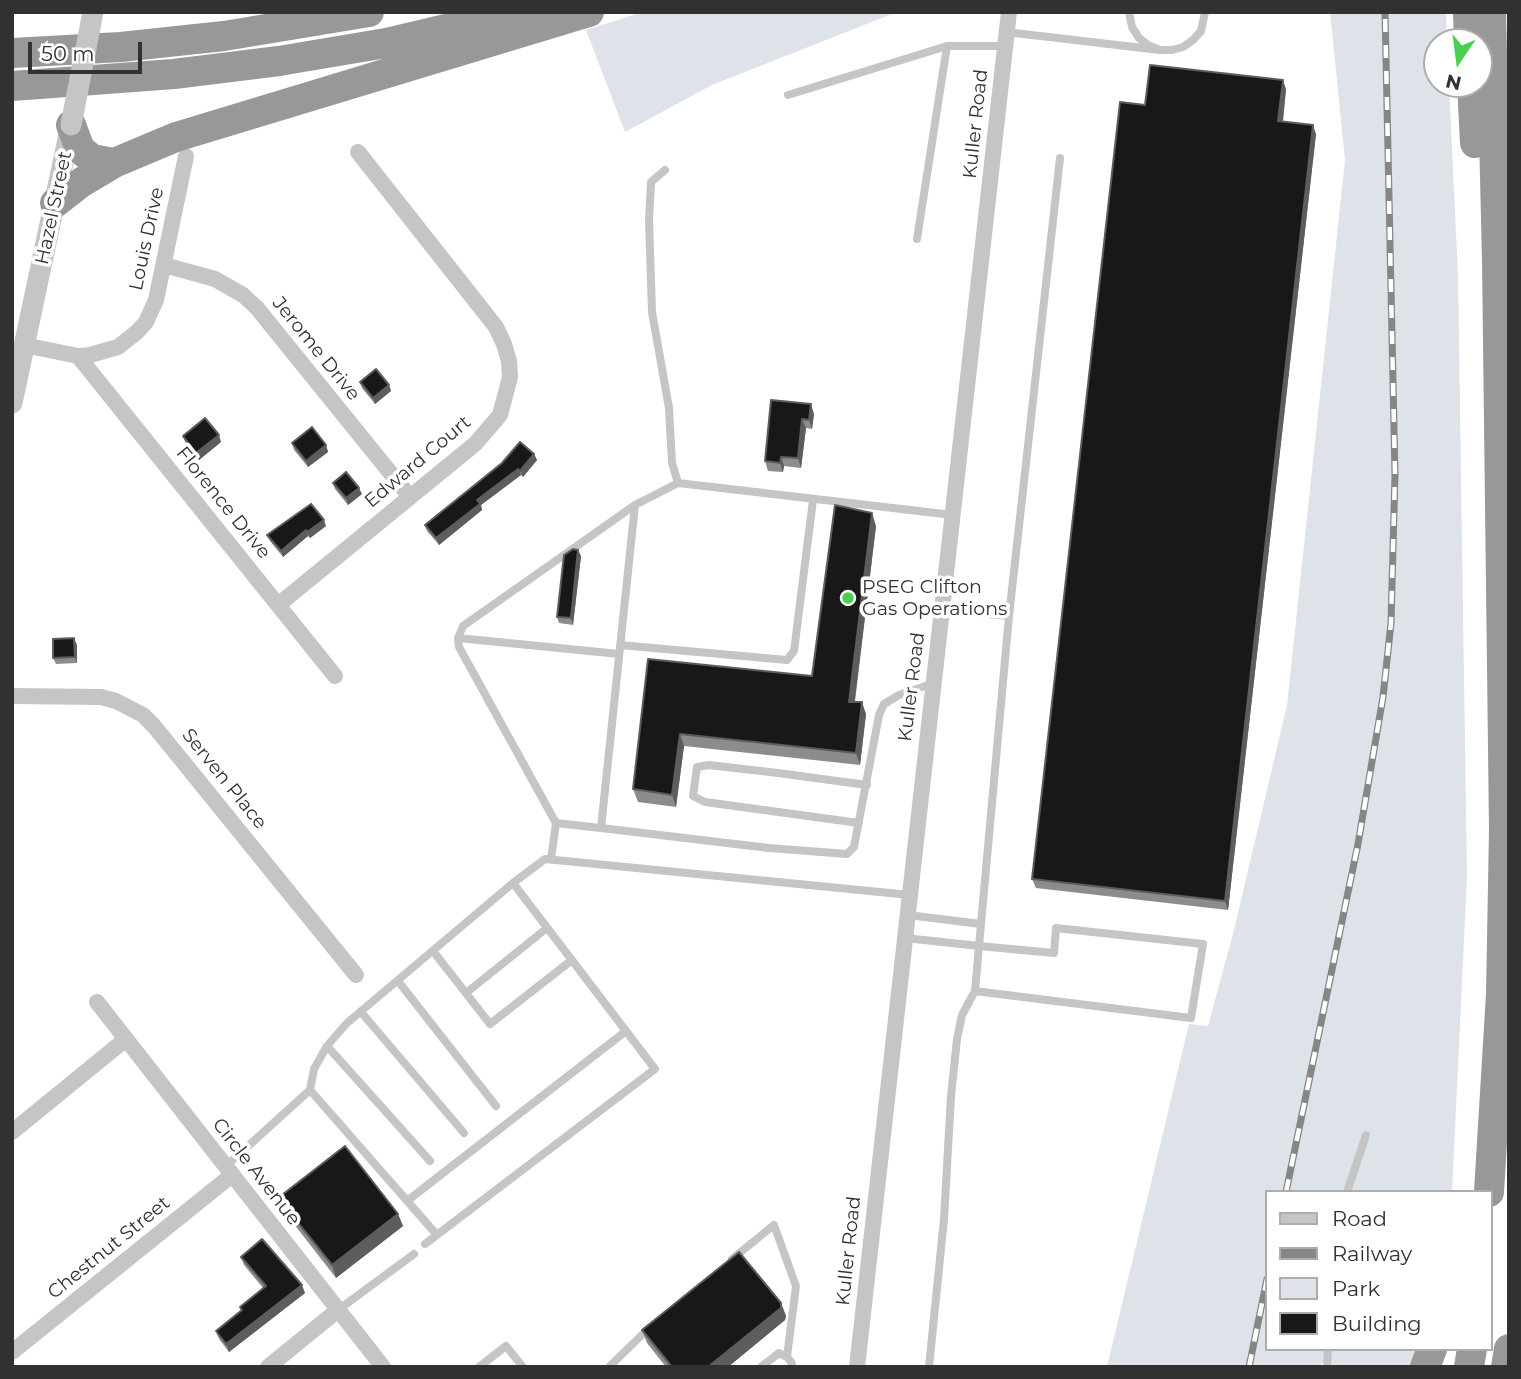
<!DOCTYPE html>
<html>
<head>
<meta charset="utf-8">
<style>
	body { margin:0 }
	#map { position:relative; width:1521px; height:1379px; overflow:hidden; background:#fff; font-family:Montserrat,sans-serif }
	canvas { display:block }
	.frame { position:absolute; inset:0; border:14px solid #313131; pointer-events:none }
	.legend { position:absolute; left:1265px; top:1190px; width:228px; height:161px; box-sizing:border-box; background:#fff; border:2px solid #adadad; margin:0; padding:9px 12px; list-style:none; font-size:21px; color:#313131 }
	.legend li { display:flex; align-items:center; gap:14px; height:35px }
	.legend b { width:35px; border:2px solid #adadad }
	.north { position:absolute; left:1423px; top:28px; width:70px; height:70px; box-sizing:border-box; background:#fff; border:2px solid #adadad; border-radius:50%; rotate:193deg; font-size:19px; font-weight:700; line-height:28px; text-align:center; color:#313131 }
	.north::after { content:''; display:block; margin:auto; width:24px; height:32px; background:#4ad050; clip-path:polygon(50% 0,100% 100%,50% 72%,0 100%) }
	.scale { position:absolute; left:28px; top:42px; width:114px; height:32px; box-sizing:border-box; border:4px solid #313131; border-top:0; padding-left:9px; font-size:21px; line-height:24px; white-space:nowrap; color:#313131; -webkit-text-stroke:5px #fff; paint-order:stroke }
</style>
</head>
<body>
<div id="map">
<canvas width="1521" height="1379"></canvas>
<div class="frame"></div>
<ul class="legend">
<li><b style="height:9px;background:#c5c5c5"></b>Road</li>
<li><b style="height:9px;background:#868686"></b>Railway</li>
<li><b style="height:19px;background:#dee2e9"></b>Park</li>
<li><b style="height:19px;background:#181818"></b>Building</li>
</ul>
<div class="north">N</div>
<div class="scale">50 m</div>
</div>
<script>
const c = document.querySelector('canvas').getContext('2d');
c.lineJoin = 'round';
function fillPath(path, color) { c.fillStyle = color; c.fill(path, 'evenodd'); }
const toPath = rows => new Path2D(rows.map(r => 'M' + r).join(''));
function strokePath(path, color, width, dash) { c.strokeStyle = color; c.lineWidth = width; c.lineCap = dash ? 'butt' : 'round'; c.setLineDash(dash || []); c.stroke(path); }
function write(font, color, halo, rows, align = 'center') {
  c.font = font + ' Montserrat,sans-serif'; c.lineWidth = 7; c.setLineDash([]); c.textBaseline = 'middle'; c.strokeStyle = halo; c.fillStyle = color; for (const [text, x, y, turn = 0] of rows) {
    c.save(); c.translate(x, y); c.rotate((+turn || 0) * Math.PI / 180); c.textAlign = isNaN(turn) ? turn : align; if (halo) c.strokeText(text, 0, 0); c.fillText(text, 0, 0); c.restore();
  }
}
fillPath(toPath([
	[643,12,897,12,712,85,625,132,586,30],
	[1330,12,1446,12,1447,42,1437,42,1437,84,1449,84,1458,276,1467,877,1452,1192,1267,1192,1267,1349,1434,1349,1432,1367,1330,1367,1327,1360,1318,1367,1107,1367,1189,1024,1208,1026,1234,930,1287,705,1345,160]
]), '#dee2e9');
strokePath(toPath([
	[1129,12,1132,27,1139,38,1148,45,1160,50,1172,50,1183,47,1193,40,1201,31,1205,12],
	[1006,32,1160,50],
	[788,95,947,46,1005,46],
	[665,170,651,182,649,220,652,312,669,408,672,463,678,483],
	[917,239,947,46],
	[942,610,1009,616,1060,158],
	[458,638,619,654],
	[620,645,787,660,794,651,813,500],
	[934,683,899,695,884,704,879,715,854,847,847,854,769,848,601,828,635,505,678,483,953,515],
	[556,823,601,828],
	[859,823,705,802,693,796,697,767,709,765,778,773,867,785],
	[551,859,556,823,459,647,458,638,463,626,635,505],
	[908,915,981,924],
	[905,938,979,946,1054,953,1056,928,1203,944,1191,1018,975,991,979,946,1009,616],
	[433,951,490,1024,572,960],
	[398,981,496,1106],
	[466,993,547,928],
	[361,1012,464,1133],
	[327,1046,430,1161],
	[310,1090,437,1235],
	[225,1167,310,1090,314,1069,327,1046,347,1023,513,883],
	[1347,1192,1366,1135],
	[407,1201,626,1031],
	[425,1244,655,1069,513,883,545,859,910,895],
	[732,1259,774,1225,796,1286,787,1357],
	[338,1310,414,1254],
	[479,1367,506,1346,523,1367],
	[609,1367,649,1328],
	[761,1367,779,1353,787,1357,792,1363,791,1367],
	[929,1367,944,1219,951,1096,957,1039,962,1015,975,991],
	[1327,1367,1328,1349]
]), '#c5c5c5', 8);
strokePath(toPath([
	[164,265,215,279,243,295,257,308,410,497],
	[24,345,78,356,90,355,118,347,137,332,146,322,156,300,186,156],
	[78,356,335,676],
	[278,605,475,444,500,415,510,377,509,361,504,344,496,327,358,152],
	[12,696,101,697,116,701,143,715,154,726,356,975],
	[97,1002,383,1367],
	[12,1132,126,1039],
	[12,1352,232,1175],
	[268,1367,338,1310],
	[857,1367,1009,12]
]), '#c5c5c5', 16);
strokePath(toPath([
	[12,403,71,125]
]), '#c5c5c5', 21);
strokePath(toPath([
	[1468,12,1469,42],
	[12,53,121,47,224,36,369,12],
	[1472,84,1475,143],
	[12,86,174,74,279,61,386,43,518,12],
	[71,125,80,149,92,159,114,163],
	[55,203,82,182,114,163,176,137,589,12],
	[1489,1192,1501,994,1504,830,1497,259,1491,12],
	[1425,1367,1432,1349],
	[1469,1367,1472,1349],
	[1506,1367,1509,1349]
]), '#989898', 30);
const rail = toPath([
	[1286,1192,1358,844,1383,697,1391,623,1395,474,1385,12],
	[1249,1367,1267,1279]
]);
strokePath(rail, '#868686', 7);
strokePath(rail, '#fff', 4.5, [13]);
strokePath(toPath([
	[71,125,93,12]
]), '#c5c5c5', 21);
fillPath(toPath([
	[1286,89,1283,121,1316,134,1228,910,1036,888,1032,879,1145,105],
	[360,382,389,385,391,391,375,404,362,388],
	[771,400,814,414,812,429,806,428,801,468,784,466,783,472,768,471,765,461],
	[183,436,221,442,199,460,185,442],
	[292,443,326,445,328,452,308,467,294,450],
	[534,454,537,460,523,477,521,475,481,505,482,510,439,545,427,531,425,525],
	[333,483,362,494,348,505,335,489],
	[326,526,310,538,308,536,283,557,270,541,267,535],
	[876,526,855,702,866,714,860,765,684,746,676,807,638,802,633,789,648,659,812,676],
	[578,550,581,556,573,625,559,623,557,617],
	[77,645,77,663,56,664,53,658],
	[278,1198,398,1214,403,1226,336,1278,283,1210],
	[241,1257,305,1293,229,1352,219,1339,216,1331,241,1311,240,1307,263,1288,244,1265],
	[781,1303,786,1316,785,1320,728,1367,666,1367,647,1343,642,1330]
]), '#8c8c8c');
fillPath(toPath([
	[1283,80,1286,89,1282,130,1278,121],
	[1313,125,1316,134,1228,910,1225,901],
	[389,385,391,391,375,404,373,398],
	[811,404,814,414,812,429,809,420],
	[802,419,806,428,801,468,798,458],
	[219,435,221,442,199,460,196,453],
	[326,445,328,452,308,467,306,461],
	[534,454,537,460,523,477,520,471],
	[781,457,784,466,783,472,780,463],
	[518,469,521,475,481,505,482,510,439,545,436,538,477,500],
	[359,488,362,494,348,505,346,498],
	[872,513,876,526,853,714,849,702],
	[324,520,326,526,310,538,307,532],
	[306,530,308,536,283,557,281,551],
	[578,550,581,556,573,625,571,618],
	[74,638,77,645,77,663,75,657],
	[862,702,866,714,860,765,856,753],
	[680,734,684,746,676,807,672,795],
	[398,1214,403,1226,336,1278,332,1265],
	[302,1285,305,1293,229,1352,226,1344],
	[781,1303,786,1316,785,1320,728,1367,708,1367]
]), '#5d5d5d');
const building = toPath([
	[1150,65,1283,80,1278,121,1313,125,1225,901,1032,879,1120,102,1145,105,1150,65],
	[376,369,389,385,373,398,360,382,376,369],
	[771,400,811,404,809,420,802,419,798,458,781,457,780,463,765,461,771,400],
	[205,418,219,435,196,453,183,436,205,418],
	[312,427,326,445,306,461,292,443,312,427],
	[520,442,534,454,520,471,518,469,477,500,480,504,436,538,425,525,502,463,520,442],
	[346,472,359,488,346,498,333,483,346,472],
	[311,504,324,520,307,532,306,530,281,551,267,535,311,504],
	[835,505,872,513,849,702,862,702,856,753,680,734,672,795,633,789,648,659,812,676,835,505],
	[573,549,578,550,571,618,557,617,564,555,573,549],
	[74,638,75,657,53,658,53,639,74,638],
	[345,1146,398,1214,332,1265,278,1198,345,1146],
	[262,1239,302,1285,226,1344,216,1331,242,1310,240,1307,266,1286,241,1257,262,1239],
	[739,1252,781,1303,781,1308,708,1367,672,1367,642,1330,739,1252]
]);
fillPath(building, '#181818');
strokePath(building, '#5d5d5d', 2);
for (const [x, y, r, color] of [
	[848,598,7,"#4ad050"]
]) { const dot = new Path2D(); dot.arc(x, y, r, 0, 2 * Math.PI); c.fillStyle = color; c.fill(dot); strokePath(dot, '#fff', 2.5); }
write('19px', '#313131', '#fff', [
	["Kuller Road",976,124,-84],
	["Hazel Street",54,208,-78],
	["Louis Drive",147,239,-78],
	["Jerome Drive",316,349,51],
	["Edward Court",418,462,-40],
	["Florence Drive",223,503,51],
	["Kuller Road",912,687,-83],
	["Serven Place",224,779,51],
	["Circle Avenue",256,1172,52],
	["Chestnut Street",109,1248,-39],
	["Kuller Road",849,1251,-84]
]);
write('19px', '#313131', '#fff', [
	["PSEG Clifton",862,587],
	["Gas Operations",862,609]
], 'left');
</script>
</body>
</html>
